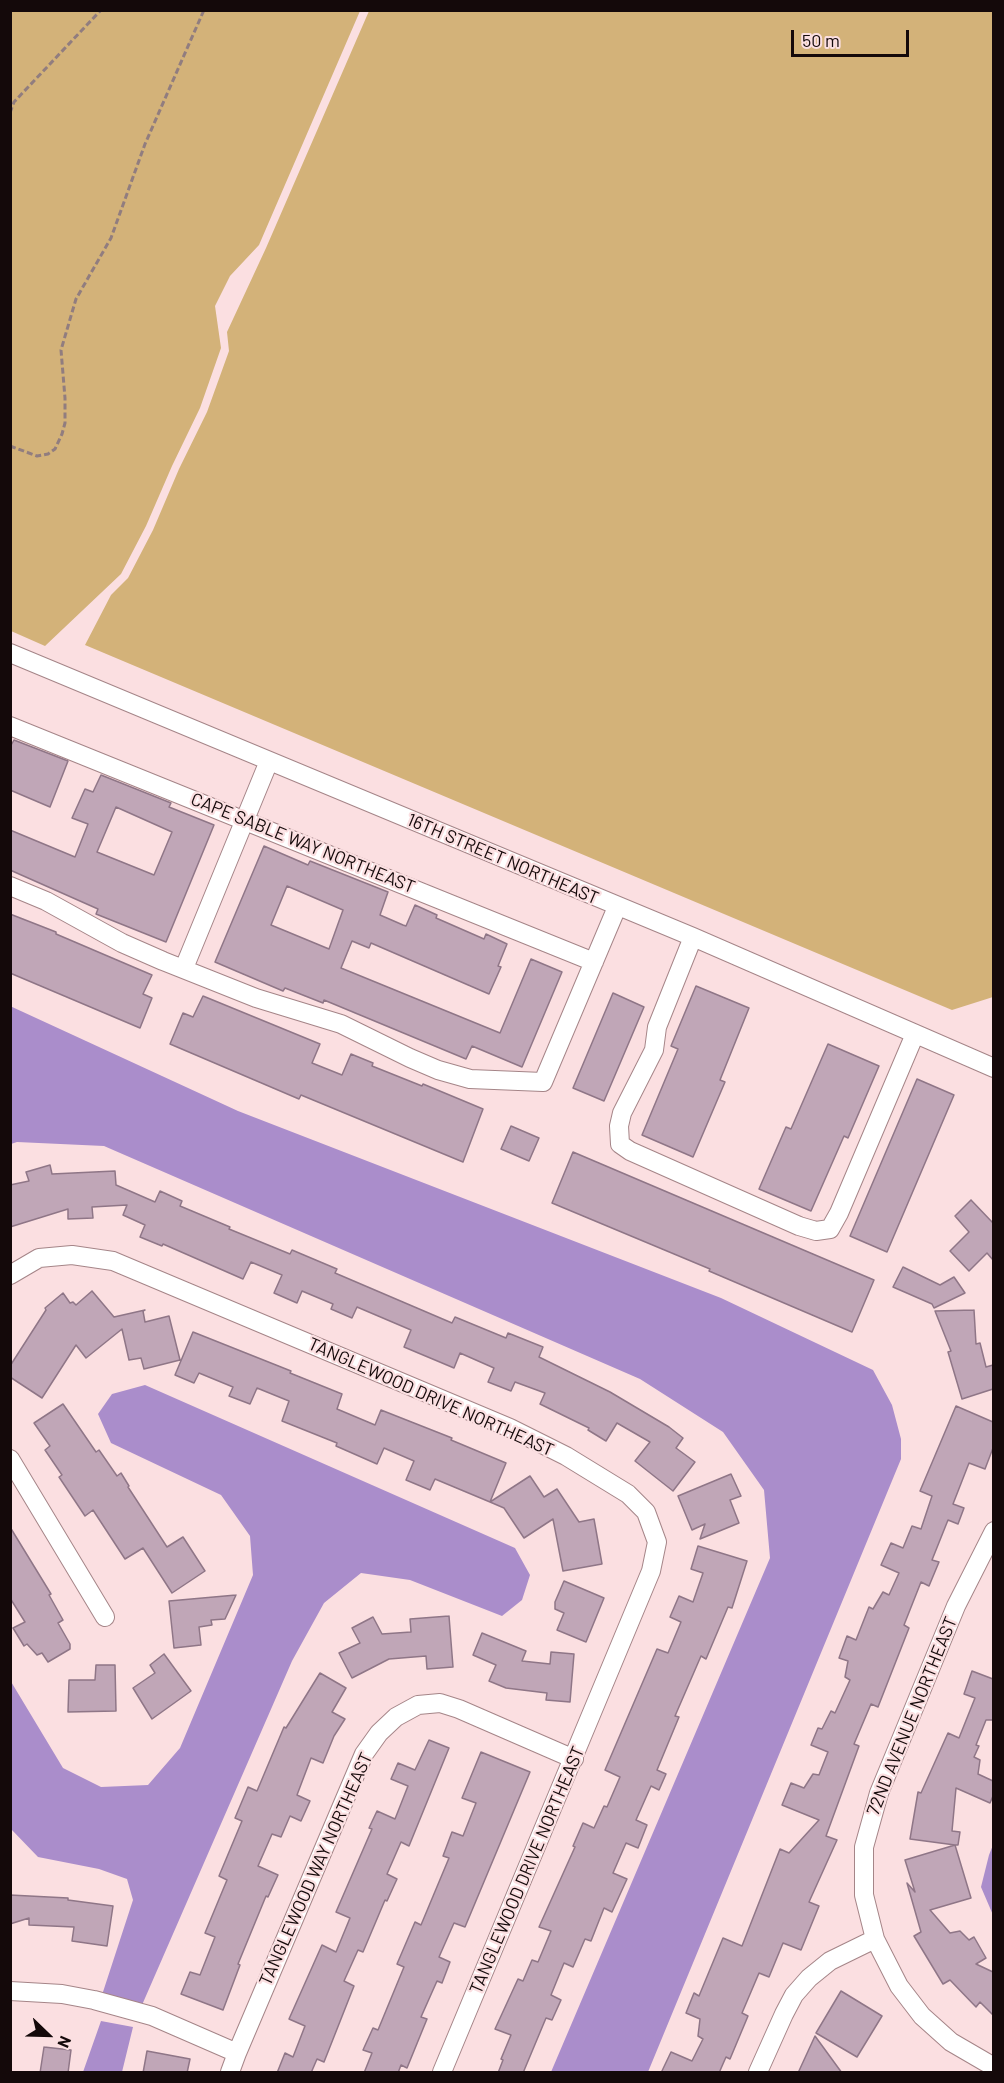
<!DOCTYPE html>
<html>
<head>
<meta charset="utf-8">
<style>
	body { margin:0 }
	#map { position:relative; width:1004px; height:2083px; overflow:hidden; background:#fbdfe1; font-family:Barlow,sans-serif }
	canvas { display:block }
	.frame { position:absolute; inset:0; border:12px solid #14090a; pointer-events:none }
	.north { position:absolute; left:18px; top:2005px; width:60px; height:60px; -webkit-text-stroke:4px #fbdfe1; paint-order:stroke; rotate:113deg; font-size:16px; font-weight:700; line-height:24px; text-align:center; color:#14090a }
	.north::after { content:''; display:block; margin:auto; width:21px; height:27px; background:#14090a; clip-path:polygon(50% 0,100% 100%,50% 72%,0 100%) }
	.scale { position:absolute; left:791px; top:30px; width:118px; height:27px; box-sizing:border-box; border:3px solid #14090a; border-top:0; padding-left:8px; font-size:18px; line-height:21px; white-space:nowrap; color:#14090a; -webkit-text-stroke:4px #fbdfe1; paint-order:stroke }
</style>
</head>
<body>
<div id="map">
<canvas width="1004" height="2083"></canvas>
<div class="frame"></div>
<div class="north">N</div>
<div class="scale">50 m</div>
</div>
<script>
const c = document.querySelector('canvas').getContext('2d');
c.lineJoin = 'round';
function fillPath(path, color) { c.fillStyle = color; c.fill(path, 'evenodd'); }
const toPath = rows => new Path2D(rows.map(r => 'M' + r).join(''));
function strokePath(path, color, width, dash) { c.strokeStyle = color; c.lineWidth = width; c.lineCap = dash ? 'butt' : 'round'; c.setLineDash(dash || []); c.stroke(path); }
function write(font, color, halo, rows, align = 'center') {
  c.font = font + ' Barlow,sans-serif'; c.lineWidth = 4.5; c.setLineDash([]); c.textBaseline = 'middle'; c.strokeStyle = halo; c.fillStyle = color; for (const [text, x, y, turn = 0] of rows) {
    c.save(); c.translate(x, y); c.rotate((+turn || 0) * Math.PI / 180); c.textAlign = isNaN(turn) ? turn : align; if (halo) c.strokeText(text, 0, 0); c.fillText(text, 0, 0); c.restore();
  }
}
fillPath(toPath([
	[11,10,360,11,259,245,230,276,215,306,221,348,200,408,172,466,146,526,121,574,45,646,11,631],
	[369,11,993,11,993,997,952,1010,85,645,111,595,128,578,153,530,179,469,207,412,229,351,227,332,266,248]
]), '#d3b279');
fillPath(toPath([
	[10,1006,238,1111,721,1298,873,1370,892,1405,901,1439,901,1459,648,2072,551,2072,770,1558,764,1490,723,1432,640,1379,104,1146,17,1142,11,1144],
	[145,1385,515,1548,530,1575,522,1600,502,1616,410,1580,361,1573,324,1603,292,1661,142,2005,102,1995,133,1900,127,1879,99,1869,38,1857,11,1829,10,1680,63,1768,101,1787,148,1785,180,1748,253,1575,250,1536,221,1495,111,1443,98,1414,112,1394],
	[993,1845,993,1915,981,1887,989,1855],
	[101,2021,133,2027,122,2072,83,2072]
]), '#aa8dcb');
const building = toPath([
	[14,740,68,761,50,807,10,790,10,747,14,740],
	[101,775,171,803,169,807,214,825,166,942,96,914,98,909,10,870,10,830,75,857,88,824,72,818,85,789,93,792,101,775],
	[116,807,172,832,154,875,97,852,116,807],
	[264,846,308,865,310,861,388,892,380,915,403,925,406,926,415,905,437,915,436,918,484,939,486,934,507,944,498,966,501,967,489,994,371,943,369,948,352,941,341,968,500,1033,531,959,562,972,522,1067,472,1046,466,1059,324,1000,323,1003,285,988,283,991,215,962,264,846],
	[287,886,343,910,329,949,271,925,287,886],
	[10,914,56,932,56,934,152,975,143,994,152,998,140,1028,10,973,10,914],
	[696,986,749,1008,720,1080,725,1082,693,1157,642,1135,678,1049,671,1046,696,986],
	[613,993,644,1007,604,1101,573,1088,613,993],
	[203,996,320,1044,312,1063,342,1075,351,1054,373,1063,372,1066,422,1086,423,1084,483,1109,463,1162,301,1095,299,1099,170,1044,183,1013,193,1017,203,996],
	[828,1044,879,1066,848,1138,844,1136,811,1211,759,1189,786,1127,791,1129,828,1044],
	[917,1079,954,1095,887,1252,850,1236,917,1079],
	[511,1126,539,1138,529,1161,501,1149,511,1126],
	[573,1152,874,1280,852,1332,709,1271,710,1269,552,1203,573,1152],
	[50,1165,52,1174,115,1171,116,1185,155,1202,160,1191,182,1201,180,1206,230,1227,229,1229,290,1254,292,1250,337,1269,335,1273,452,1323,455,1317,506,1338,508,1333,543,1347,539,1357,610,1392,669,1427,683,1438,676,1448,695,1462,673,1491,635,1461,650,1442,617,1423,606,1441,588,1430,589,1428,540,1404,545,1393,515,1382,511,1391,488,1382,494,1368,460,1353,454,1368,404,1347,411,1330,357,1307,352,1318,331,1309,333,1304,302,1291,297,1303,274,1293,282,1275,251,1262,243,1279,163,1244,162,1246,140,1237,145,1225,123,1215,127,1205,92,1207,93,1218,68,1219,68,1209,10,1227,10,1185,29,1181,26,1172,50,1165],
	[971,1200,993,1223,993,1260,987,1253,969,1271,950,1251,969,1232,955,1216,971,1200],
	[903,1267,940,1285,954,1277,965,1293,934,1308,932,1304,893,1287,903,1267],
	[92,1291,114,1317,145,1310,143,1311,145,1322,169,1316,180,1360,144,1369,141,1358,129,1360,122,1329,86,1358,76,1345,42,1398,10,1377,10,1366,46,1310,45,1308,63,1293,70,1303,73,1302,76,1305,92,1291],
	[974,1310,976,1344,980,1343,986,1367,993,1365,993,1389,962,1399,948,1352,951,1351,935,1311,974,1310],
	[193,1332,291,1371,290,1373,342,1394,337,1409,375,1425,381,1410,452,1438,451,1440,506,1463,490,1502,435,1479,430,1490,406,1480,414,1461,384,1448,377,1464,336,1446,337,1443,282,1421,289,1401,257,1388,250,1404,229,1396,233,1387,199,1373,194,1383,175,1375,193,1332],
	[63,1404,96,1452,99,1450,117,1476,121,1473,129,1486,128,1487,167,1547,183,1537,205,1571,172,1593,143,1548,125,1559,93,1510,85,1516,59,1477,62,1475,45,1450,50,1446,34,1423,63,1404],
	[956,1406,993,1422,993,1448,985,1469,969,1463,953,1504,964,1508,958,1524,948,1520,932,1560,939,1562,929,1586,921,1582,904,1625,909,1628,878,1707,871,1704,854,1744,859,1746,826,1836,837,1840,809,1902,819,1906,801,1950,783,1943,769,1977,759,1973,742,2013,748,2016,730,2059,726,2057,719,2073,661,2073,671,2052,692,2061,703,2039,698,2036,700,2019,686,2013,694,1993,699,1996,723,1938,742,1946,780,1849,789,1853,819,1820,782,1805,791,1783,804,1788,813,1774,819,1775,828,1752,811,1745,818,1728,822,1729,831,1711,835,1713,850,1680,845,1677,848,1661,839,1658,847,1636,856,1640,869,1607,873,1609,883,1592,889,1595,899,1573,881,1565,891,1543,903,1548,912,1526,921,1529,932,1496,920,1491,956,1406],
	[731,1474,741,1496,730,1500,739,1523,700,1539,705,1524,692,1530,678,1496,731,1474],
	[530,1476,544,1497,557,1489,579,1522,594,1519,602,1564,563,1571,553,1519,524,1538,504,1508,490,1502,530,1476],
	[10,1527,51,1594,49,1595,63,1620,58,1623,70,1644,70,1649,48,1662,42,1653,37,1655,27,1644,24,1646,13,1628,25,1622,10,1598,10,1527],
	[698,1546,747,1561,732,1608,728,1607,706,1659,701,1656,675,1716,679,1717,657,1770,666,1774,659,1790,651,1786,636,1820,647,1825,638,1848,626,1843,613,1873,627,1879,612,1912,604,1908,591,1941,585,1939,573,1967,564,1963,551,1995,561,2000,552,2020,546,2018,523,2073,498,2073,503,2060,501,2059,511,2035,495,2029,518,1979,523,1981,532,1960,538,1962,551,1931,539,1927,575,1847,573,1846,583,1823,594,1828,604,1806,607,1807,620,1777,605,1770,657,1649,668,1653,681,1622,670,1617,679,1596,693,1602,703,1573,691,1569,698,1546],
	[564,1581,604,1598,586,1642,557,1630,564,1613,555,1609,555,1602,564,1581],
	[236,1595,225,1619,211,1620,212,1625,199,1627,201,1645,174,1648,169,1601,236,1595],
	[449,1616,453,1667,427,1669,426,1656,389,1659,352,1678,339,1653,360,1643,352,1628,373,1617,382,1634,411,1632,410,1619,449,1616],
	[482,1633,526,1651,522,1661,550,1664,551,1652,574,1654,570,1702,546,1700,547,1693,506,1688,489,1681,496,1665,473,1655,482,1633],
	[164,1654,191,1691,152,1719,133,1688,155,1673,150,1665,164,1654],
	[96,1665,115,1665,116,1711,68,1712,69,1680,95,1680,96,1665],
	[972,1671,993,1679,993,1720,986,1720,976,1745,979,1746,974,1757,980,1760,978,1774,993,1781,993,1796,990,1803,956,1788,952,1831,960,1832,958,1845,955,1845,971,1898,930,1910,950,1933,960,1931,969,1940,974,1937,986,1958,976,1964,993,1972,993,2015,980,2002,976,2007,950,1980,943,1984,914,1936,921,1932,907,1883,915,1892,905,1860,955,1845,910,1839,918,1792,921,1793,948,1733,959,1738,975,1698,964,1694,972,1671],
	[320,1673,346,1688,332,1712,345,1719,334,1736,323,1763,311,1758,297,1795,310,1801,301,1821,290,1816,281,1837,272,1834,258,1866,278,1875,268,1897,266,1896,238,1964,240,1965,223,2010,181,1994,190,1972,200,1975,215,1937,205,1933,227,1880,219,1876,242,1821,235,1818,248,1787,257,1791,284,1727,286,1728,320,1673],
	[429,1740,449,1748,409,1846,401,1842,387,1874,397,1879,387,1901,385,1900,363,1952,358,1950,344,1981,354,1986,324,2062,317,2059,311,2073,277,2073,285,2053,293,2057,305,2026,289,2019,322,1945,336,1952,350,1918,336,1912,372,1829,369,1828,377,1811,395,1819,408,1786,391,1779,398,1763,415,1770,429,1740],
	[481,1752,530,1772,465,1927,454,1923,439,1957,450,1962,442,1983,437,1981,421,2017,427,2019,407,2068,401,2065,398,2073,364,2073,372,2053,363,2050,373,2028,378,2030,404,1967,397,1964,415,1922,421,1925,449,1858,443,1856,452,1832,463,1836,476,1803,462,1798,481,1752],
	[10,1895,68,1898,68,1900,113,1906,107,1946,72,1941,74,1927,29,1925,29,1918,10,1924,10,1895],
	[841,1991,882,2016,857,2057,816,2033,841,1991],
	[815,2036,842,2073,798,2073,815,2036],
	[44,2047,71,2050,68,2073,40,2073,44,2047],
	[147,2051,190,2059,187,2073,143,2073,147,2051]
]);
fillPath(building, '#c0a6b7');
strokePath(building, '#8f7687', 1.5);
const street = toPath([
	[10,653,693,937,994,1068],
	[10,726,594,962],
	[10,886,46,901,122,943,163,961,256,998,341,1024,410,1058,438,1070,470,1079,543,1082,617,907],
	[693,937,657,1027,654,1050,622,1113,619,1126,620,1144,630,1151,799,1226,816,1231,830,1229,839,1213,915,1034],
	[184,968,269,761],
	[10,1275,39,1258,72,1255,113,1261,510,1428,566,1456,628,1494,646,1512,657,1542,651,1571,442,2072],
	[10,1459,105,1617],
	[994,1531,956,1606,879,1793,864,1847,864,1895,875,1939,899,1986,922,2016,951,2042,994,2067],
	[10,1991,62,1994,94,2000,152,2016,237,2053],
	[230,2072,237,2053,364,1754,379,1733,396,1717,418,1705,440,1703,459,1709,574,1759],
	[758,2072,784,2014,794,1995,809,1978,830,1961,875,1939]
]);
strokePath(street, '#a58588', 20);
strokePath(toPath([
	[10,113,14,102,101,10],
	[10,446,37,456,48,454,55,449,62,434,65,423,65,398,61,350,76,299,111,238,145,144,204,10]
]), '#917d7f', 3, [6, 3]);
strokePath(street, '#fff', 18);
write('18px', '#14090a', '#fbdfe1', [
	["CAPE SABLE WAY NORTHEAST",303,843,22],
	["16TH STREET NORTHEAST",503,859,23],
	["TANGLEWOOD DRIVE NORTHEAST",431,1397,24],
	["72ND AVENUE NORTHEAST",912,1716,-68],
	["TANGLEWOOD WAY NORTHEAST",316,1869,-66],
	["TANGLEWOOD DRIVE NORTHEAST",527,1870,-67]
]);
</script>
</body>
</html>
